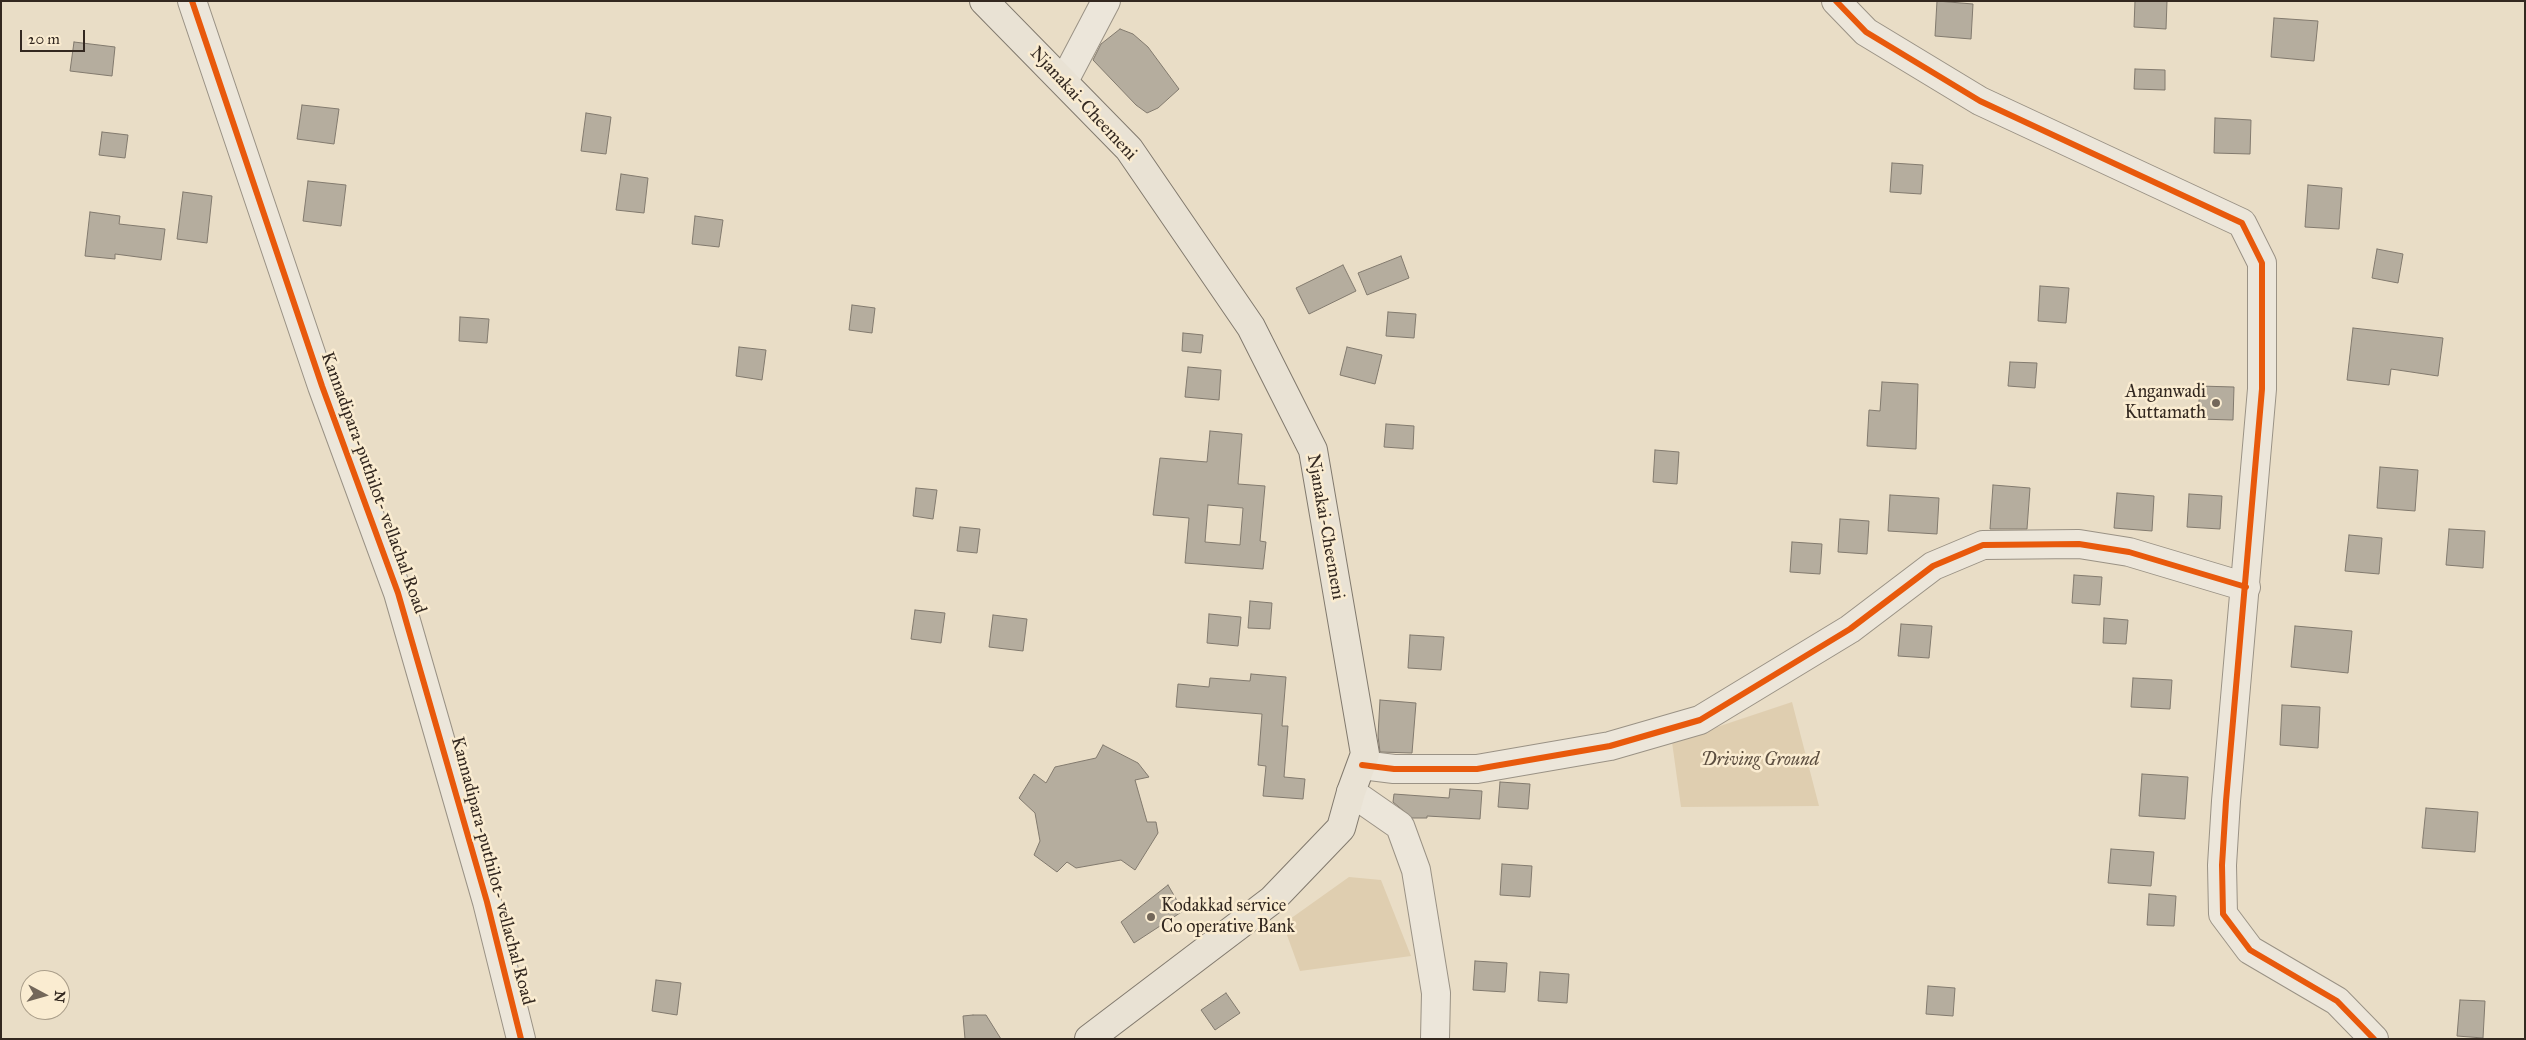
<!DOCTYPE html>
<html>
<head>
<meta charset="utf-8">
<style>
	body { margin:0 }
	#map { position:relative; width:2526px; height:1040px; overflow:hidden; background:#e9ddc6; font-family:"IM FELL Great Primer",serif }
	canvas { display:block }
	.frame { position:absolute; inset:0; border:2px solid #332820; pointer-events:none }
	.north { position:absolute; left:20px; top:970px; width:50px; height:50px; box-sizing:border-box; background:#faecd1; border:1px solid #aa9e8a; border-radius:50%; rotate:96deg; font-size:14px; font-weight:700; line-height:20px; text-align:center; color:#332820 }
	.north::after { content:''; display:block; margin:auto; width:18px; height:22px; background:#73675a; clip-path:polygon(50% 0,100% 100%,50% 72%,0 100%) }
	.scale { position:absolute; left:20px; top:30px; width:65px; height:22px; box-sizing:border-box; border:2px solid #332820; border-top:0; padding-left:6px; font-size:15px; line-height:18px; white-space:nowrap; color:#332820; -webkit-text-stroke:4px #faecd1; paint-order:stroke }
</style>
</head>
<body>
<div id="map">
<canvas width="2526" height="1040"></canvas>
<div class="frame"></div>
<div class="north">N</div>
<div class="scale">20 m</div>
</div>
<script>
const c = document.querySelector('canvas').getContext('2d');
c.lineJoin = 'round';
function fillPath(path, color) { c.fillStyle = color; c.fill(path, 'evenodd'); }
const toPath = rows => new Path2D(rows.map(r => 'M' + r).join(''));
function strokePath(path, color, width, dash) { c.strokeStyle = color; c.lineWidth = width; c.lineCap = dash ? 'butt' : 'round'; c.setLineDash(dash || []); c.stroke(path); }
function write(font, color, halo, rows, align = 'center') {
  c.font = font + ' "IM FELL Great Primer",serif'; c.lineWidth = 5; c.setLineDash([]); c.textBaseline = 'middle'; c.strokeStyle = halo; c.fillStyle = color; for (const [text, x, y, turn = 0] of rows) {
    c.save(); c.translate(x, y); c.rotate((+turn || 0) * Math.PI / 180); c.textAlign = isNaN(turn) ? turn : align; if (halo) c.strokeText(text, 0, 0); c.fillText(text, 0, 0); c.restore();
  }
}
fillPath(toPath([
	[1792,702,1819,806,1681,807,1672,742],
	[1349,877,1381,880,1411,956,1300,971,1283,924]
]), '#dfceb0');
const building = toPath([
	[1937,1,1973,4,1971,39,1935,36,1937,1],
	[2135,1,2167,1,2166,29,2134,27,2135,1],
	[2274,18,2318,21,2314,61,2271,57,2274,18],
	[1120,29,1133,34,1148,47,1179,89,1158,108,1147,113,1136,105,1093,60,1101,44,1120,29],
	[74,42,115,47,112,76,70,71,74,42],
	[2135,69,2165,70,2165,90,2134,89,2135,69],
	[302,105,339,109,334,144,297,139,302,105],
	[586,113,611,117,606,154,581,151,586,113],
	[2215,118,2251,120,2250,154,2214,153,2215,118],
	[102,132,128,135,125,158,99,155,102,132],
	[1892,163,1923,165,1921,194,1890,192,1892,163],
	[621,174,648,178,644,213,616,210,621,174],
	[308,181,346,185,341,226,303,221,308,181],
	[2308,185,2342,188,2339,229,2305,227,2308,185],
	[183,192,212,196,207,243,177,239,183,192],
	[90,212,120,216,119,224,165,229,161,260,115,254,115,259,85,256,90,212],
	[695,216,723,220,719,247,692,244,695,216],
	[2377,249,2403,254,2398,283,2372,278,2377,249],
	[1401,256,1409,278,1367,295,1358,273,1401,256],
	[1343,265,1356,291,1309,314,1296,288,1343,265],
	[2040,286,2069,288,2066,323,2038,321,2040,286],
	[852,305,875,308,872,333,849,330,852,305],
	[1388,312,1416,314,1414,338,1386,336,1388,312],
	[460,317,489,319,487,343,459,341,460,317],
	[2353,328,2443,338,2438,376,2391,369,2389,385,2347,380,2353,328],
	[1183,333,1203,335,1201,353,1182,351,1183,333],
	[739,347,766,350,762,380,736,376,739,347],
	[1347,347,1382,355,1375,384,1340,375,1347,347],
	[2010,362,2037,363,2035,388,2008,386,2010,362],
	[1188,367,1221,370,1219,400,1185,397,1188,367],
	[1882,382,1918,384,1916,449,1867,446,1869,410,1880,411,1882,382],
	[2199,386,2234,387,2233,420,2199,419,2199,386],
	[1386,424,1414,426,1413,449,1384,447,1386,424],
	[1210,431,1242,434,1238,484,1265,486,1260,541,1266,542,1263,569,1185,563,1189,518,1153,515,1160,458,1207,462,1210,431],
	[1208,505,1243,508,1240,545,1205,542,1208,505],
	[1655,450,1679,452,1677,484,1653,482,1655,450],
	[2380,467,2418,470,2415,511,2377,508,2380,467],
	[1993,485,2030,488,2027,529,1990,529,1993,485],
	[916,488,937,490,933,519,913,516,916,488],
	[2117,493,2154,496,2152,531,2114,528,2117,493],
	[2189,494,2222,496,2220,529,2187,527,2189,494],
	[1890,495,1939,498,1937,534,1888,531,1890,495],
	[1840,519,1869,521,1867,554,1838,552,1840,519],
	[960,527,980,529,977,553,957,551,960,527],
	[2449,529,2485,531,2483,568,2446,565,2449,529],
	[2349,535,2382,538,2379,574,2345,571,2349,535],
	[1792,542,1822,544,1820,574,1790,572,1792,542],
	[2074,575,2102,577,2100,605,2072,603,2074,575],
	[1250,601,1272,603,1270,629,1248,628,1250,601],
	[915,610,945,613,941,643,911,639,915,610],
	[1209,614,1241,617,1238,646,1207,643,1209,614],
	[993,615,1027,619,1023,651,989,647,993,615],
	[2104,618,2128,620,2126,644,2103,643,2104,618],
	[1901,624,1932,626,1929,658,1898,656,1901,624],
	[2295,626,2352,631,2348,673,2291,667,2295,626],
	[1410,635,1444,637,1441,670,1408,668,1410,635],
	[1251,674,1286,677,1282,726,1288,726,1284,777,1305,779,1303,799,1263,796,1266,766,1258,765,1262,714,1176,707,1178,684,1209,687,1210,678,1250,681,1251,674],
	[2133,678,2172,680,2170,709,2131,707,2133,678],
	[1380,700,1416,703,1412,753,1380,752,1378,736,1380,700],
	[2282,705,2320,707,2318,748,2280,745,2282,705],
	[1103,745,1138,763,1149,777,1135,780,1147,822,1156,822,1158,833,1135,870,1121,860,1076,868,1067,862,1057,872,1034,855,1040,841,1035,813,1019,798,1034,774,1046,783,1055,767,1096,758,1103,745],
	[2142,774,2188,777,2185,819,2139,816,2142,774],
	[1500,782,1530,784,1528,809,1498,807,1500,782],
	[1450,789,1482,791,1480,819,1427,816,1427,818,1412,818,1393,802,1394,794,1449,798,1450,789],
	[2426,808,2478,812,2475,852,2422,848,2426,808],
	[2111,849,2154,852,2151,886,2108,883,2111,849],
	[1502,864,1532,866,1530,897,1500,895,1502,864],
	[1168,885,1183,911,1134,943,1121,922,1168,885],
	[2149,894,2176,896,2174,926,2147,925,2149,894],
	[1475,961,1507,963,1505,992,1473,990,1475,961],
	[1540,972,1569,974,1567,1003,1538,1001,1540,972],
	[656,980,681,983,677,1015,652,1011,656,980],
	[1928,986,1955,988,1953,1016,1926,1014,1928,986],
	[1226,993,1240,1013,1215,1030,1201,1010,1226,993],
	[2460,1000,2485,1001,2483,1038,2457,1036,2460,1000],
	[973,1015,986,1015,1001,1039,965,1039,963,1016,973,1015]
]);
fillPath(building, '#b5ad9e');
strokePath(building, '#827a6e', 1);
const minor = toPath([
	[192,1,322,386,398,593,487,902,521,1039],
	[1836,1,1866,32,1980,101,2242,223,2262,263,2262,389,2226,801,2222,865,2223,914,2250,950,2337,1001,2374,1039],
	[1064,81,1106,1],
	[1362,765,1394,769,1477,769,1610,746,1700,720,1850,629,1933,566,1983,545,2079,544,2129,552,2246,587],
	[1351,792,1400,826,1416,870,1436,993,1435,1039]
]);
const major = toPath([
	[984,1,1129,149,1251,327,1313,450,1365,754,1351,792,1341,828,1272,900,1089,1039]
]);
strokePath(minor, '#9a9285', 30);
strokePath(major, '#827a6e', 30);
strokePath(minor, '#ece6da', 28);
strokePath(major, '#e9e2d4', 28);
strokePath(toPath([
	[192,1,322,386,398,593,487,902,521,1039],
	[1836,1,1866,32,1980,101,2242,223,2262,263,2262,389,2226,801,2222,865,2223,914,2250,950,2337,1001,2374,1039],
	[1362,765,1394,769,1477,769,1610,746,1700,720,1850,629,1933,566,1983,545,2079,544,2129,552,2246,587]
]), '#e8590c', 6);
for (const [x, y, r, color] of [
	[2216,403,5,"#73675a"],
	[1151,917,5,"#73675a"]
]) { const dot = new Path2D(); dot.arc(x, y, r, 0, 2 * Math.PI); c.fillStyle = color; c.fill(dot); strokePath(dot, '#faecd1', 2); }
write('18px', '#332820', '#faecd1', [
	["Njanakai-Cheemeni",1083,104,47],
	["Kannadipara-puthilot- vellachal Road",373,483,70],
	["Njanakai-Cheemeni",1325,527,80],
	["Kannadipara-puthilot- vellachal Road",492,871,75]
]);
write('18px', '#332820', '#faecd1', [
	["Anganwadi",2206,393],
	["Kuttamath",2206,414],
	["Kodakkad service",1161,907,"left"],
	["Co operative Bank",1161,928,"left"]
], 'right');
write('italic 18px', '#5c4e40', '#faecd1', [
	["Driving Ground",1760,761]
]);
</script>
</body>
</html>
